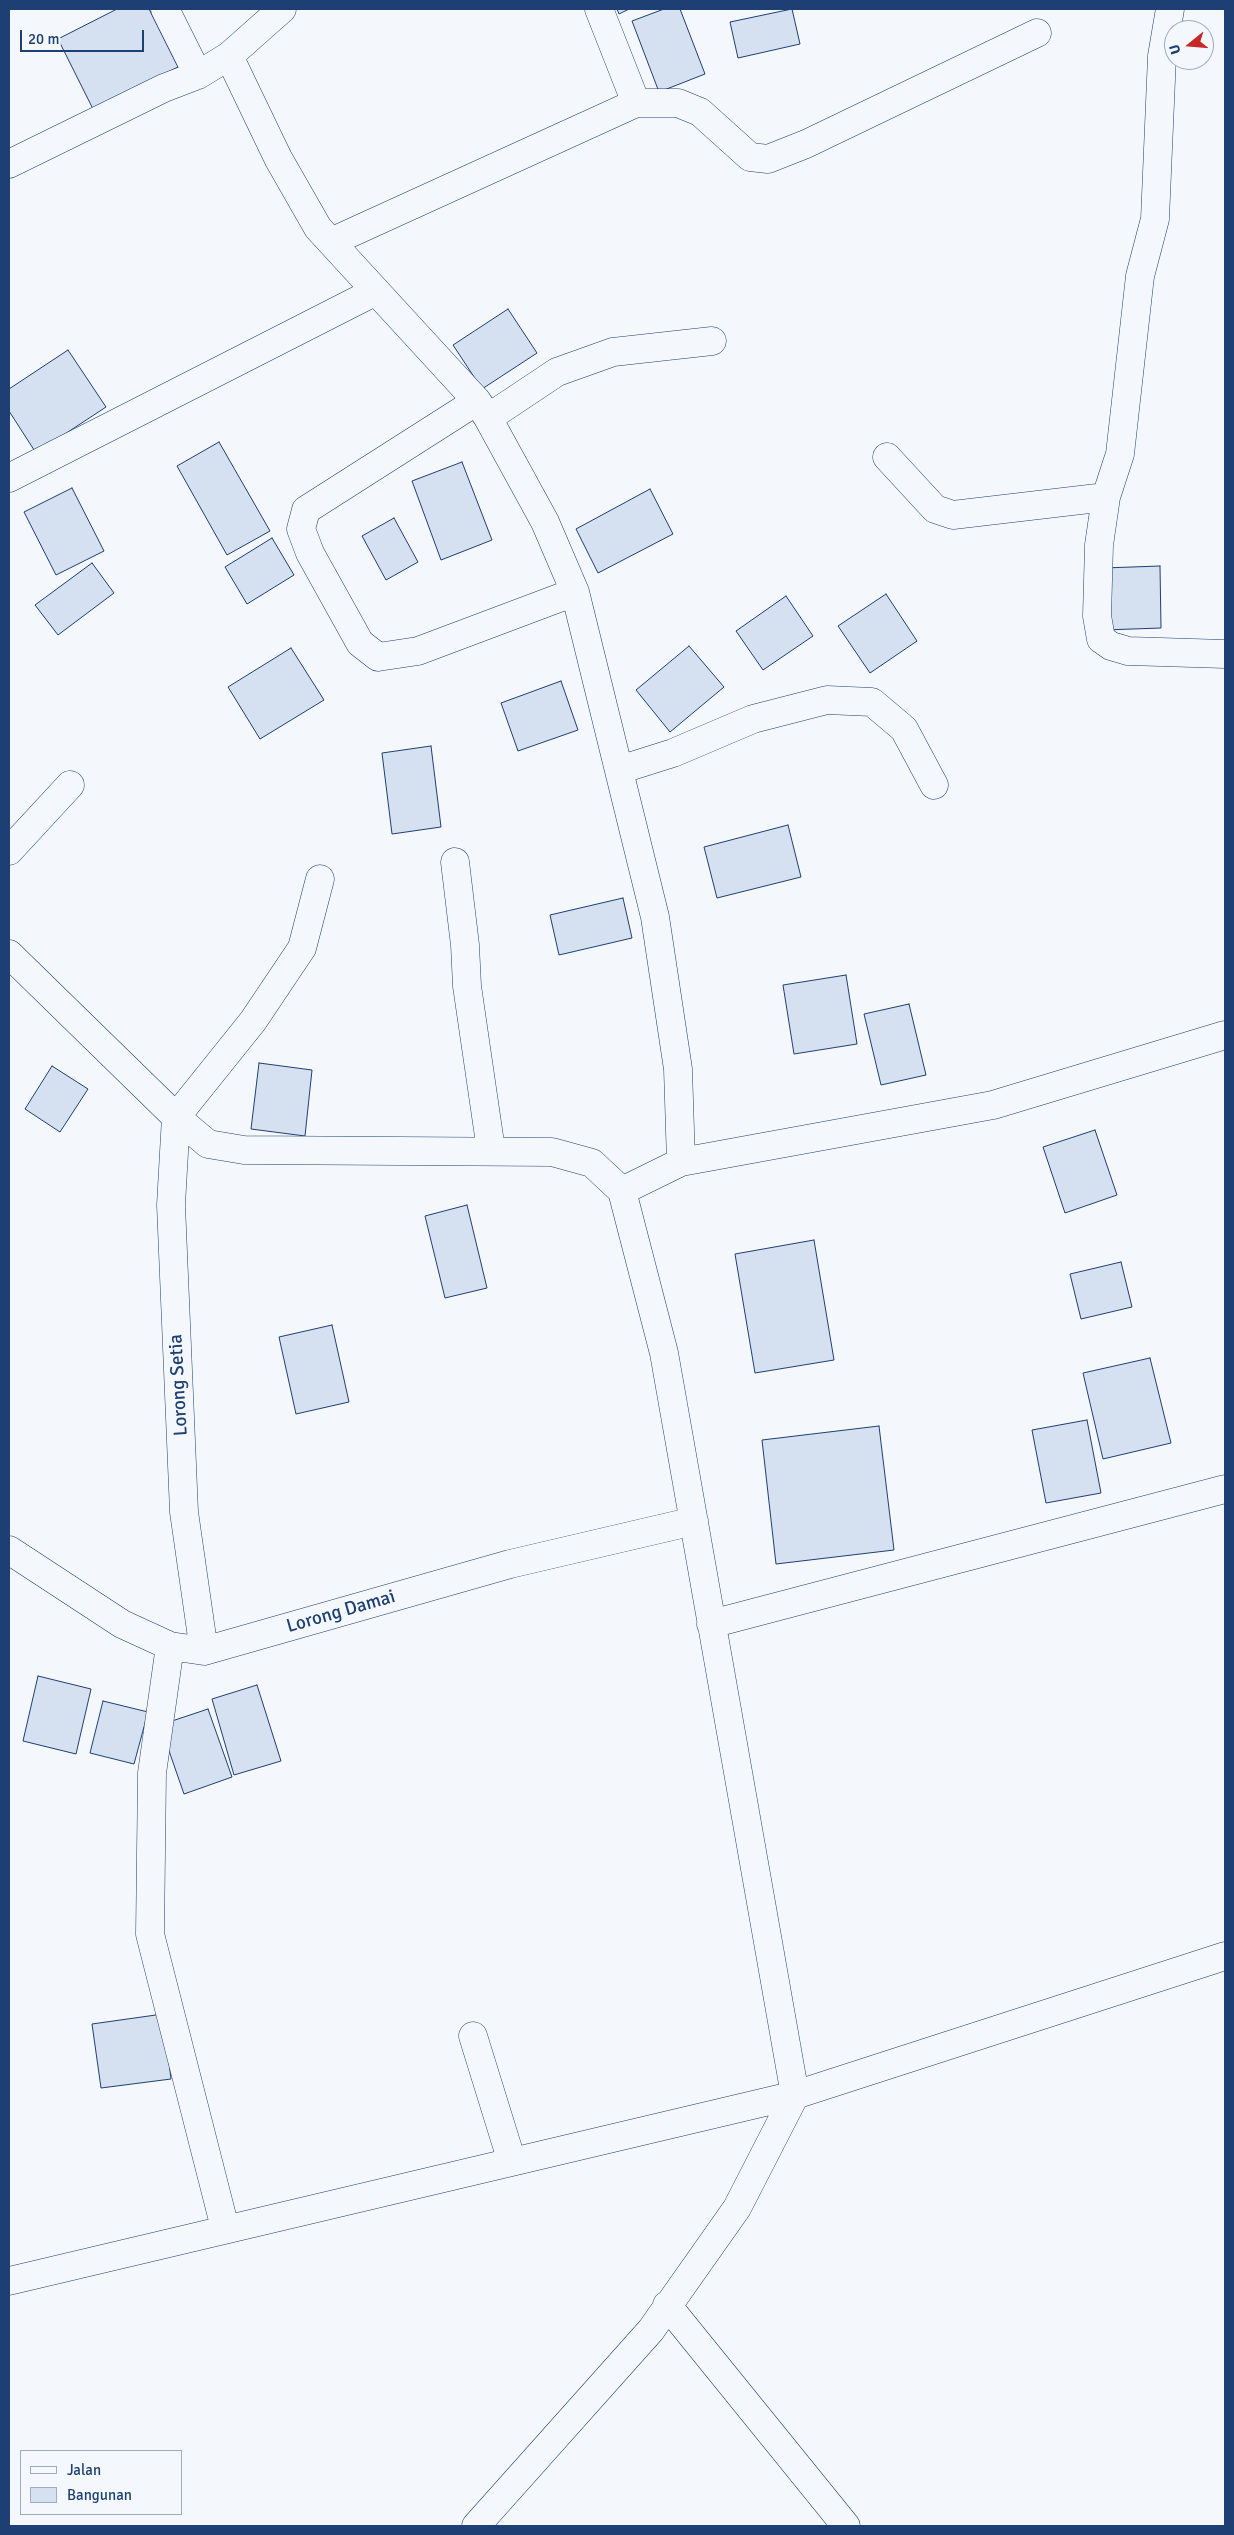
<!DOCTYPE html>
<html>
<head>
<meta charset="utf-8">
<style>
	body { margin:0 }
	#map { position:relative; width:1234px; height:2535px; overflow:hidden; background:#f4f7fb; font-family:Signika,sans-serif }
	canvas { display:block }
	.frame { position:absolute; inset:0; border:10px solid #1d3f73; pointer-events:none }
	.legend { position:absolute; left:20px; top:2450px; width:162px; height:65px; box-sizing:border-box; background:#f4f7fb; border:1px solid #9eadc5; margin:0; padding:6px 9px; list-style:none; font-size:15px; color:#1d3f73 }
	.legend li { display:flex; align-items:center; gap:10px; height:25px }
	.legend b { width:25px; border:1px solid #9eadc5 }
	.north { position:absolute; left:1164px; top:20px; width:50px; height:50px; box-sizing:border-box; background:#f4f7fb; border:1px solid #9eadc5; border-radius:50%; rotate:253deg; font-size:14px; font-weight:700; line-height:20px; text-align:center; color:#1d3f73 }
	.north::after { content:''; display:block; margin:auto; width:18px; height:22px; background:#c62828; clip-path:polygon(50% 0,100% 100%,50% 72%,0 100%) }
	.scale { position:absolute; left:20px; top:30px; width:124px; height:22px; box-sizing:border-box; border:2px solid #1d3f73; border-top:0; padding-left:6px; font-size:15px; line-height:18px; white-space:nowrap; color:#1d3f73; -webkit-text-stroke:4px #f4f7fb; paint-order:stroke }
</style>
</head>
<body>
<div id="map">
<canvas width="1234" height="2535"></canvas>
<div class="frame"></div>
<ul class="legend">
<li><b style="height:6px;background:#f4f7fb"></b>Jalan</li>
<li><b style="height:14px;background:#d5e0f0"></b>Bangunan</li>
</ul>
<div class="north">U</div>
<div class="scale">20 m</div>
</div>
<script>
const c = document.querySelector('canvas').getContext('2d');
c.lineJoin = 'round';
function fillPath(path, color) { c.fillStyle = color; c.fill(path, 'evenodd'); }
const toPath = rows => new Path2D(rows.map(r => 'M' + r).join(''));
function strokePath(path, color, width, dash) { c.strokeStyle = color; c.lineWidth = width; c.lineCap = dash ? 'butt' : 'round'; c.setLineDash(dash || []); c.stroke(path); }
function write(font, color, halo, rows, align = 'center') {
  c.font = font + ' Signika,sans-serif'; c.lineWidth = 4; c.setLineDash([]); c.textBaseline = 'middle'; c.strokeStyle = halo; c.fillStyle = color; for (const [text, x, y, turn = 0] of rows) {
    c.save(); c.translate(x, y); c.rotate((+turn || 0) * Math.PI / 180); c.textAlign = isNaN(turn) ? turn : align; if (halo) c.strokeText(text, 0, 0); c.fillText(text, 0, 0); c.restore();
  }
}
const building = toPath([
	[117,9,149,9,178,67,93,109,58,39,117,9],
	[617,9,629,9,619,14,617,9],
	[664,9,680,9,705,74,659,92,632,21,664,9],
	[792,9,800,44,738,58,730,22,792,9],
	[508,309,537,353,482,389,453,345,508,309],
	[68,350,106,407,36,453,9,411,9,389,68,350],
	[219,442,270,531,227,555,177,466,219,442],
	[462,462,492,540,441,560,412,481,462,462],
	[72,488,104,551,56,575,24,512,72,488],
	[650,489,673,534,598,573,576,529,650,489],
	[394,518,418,562,386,580,362,536,394,518],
	[272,538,294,575,247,604,225,567,272,538],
	[92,563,114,593,58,635,35,605,92,563],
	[1160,566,1161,628,1104,630,1103,568,1160,566],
	[886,594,917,641,870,673,838,626,886,594],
	[786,596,813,636,763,670,736,631,786,596],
	[689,646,724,687,670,732,636,690,689,646],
	[291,648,324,700,260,739,228,687,291,648],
	[561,681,578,730,518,751,501,703,561,681],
	[431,746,441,827,392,834,382,753,431,746],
	[788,825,801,877,717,898,704,847,788,825],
	[623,898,632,938,559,955,550,915,623,898],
	[846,975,857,1044,794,1054,783,985,846,975],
	[909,1004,926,1075,881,1085,864,1014,909,1004],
	[259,1063,312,1070,305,1136,251,1129,259,1063],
	[52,1066,88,1089,60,1132,25,1109,52,1066],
	[1095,1130,1117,1195,1065,1213,1043,1147,1095,1130],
	[467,1205,487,1288,445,1298,425,1216,467,1205],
	[814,1240,834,1360,755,1373,735,1254,814,1240],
	[1121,1262,1132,1307,1081,1319,1070,1274,1121,1262],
	[332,1325,349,1402,296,1414,279,1337,332,1325],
	[1150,1358,1171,1443,1103,1459,1083,1373,1150,1358],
	[1087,1420,1101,1493,1046,1503,1032,1430,1087,1420],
	[879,1426,894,1550,776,1564,762,1440,879,1426],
	[38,1676,91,1689,76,1754,23,1741,38,1676],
	[257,1685,281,1761,234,1775,212,1699,257,1685],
	[103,1701,148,1712,134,1764,90,1753,103,1701],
	[208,1709,232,1777,184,1794,160,1725,208,1709],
	[163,2014,171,2079,101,2088,92,2024,163,2014]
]);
fillPath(building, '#d5e0f0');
strokePath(building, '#1d3f73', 1);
const minor = toPath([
	[165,9,198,75],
	[282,9,229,56,278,158,318,228,477,401,488,418,545,522,575,592,655,917,678,1069,681,1162],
	[599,9,636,103],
	[1170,9,1162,56,1155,219,1140,276,1120,454,1106,497,1099,545,1097,616,1101,639,1111,646,1128,651,1225,654],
	[9,164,164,88,198,75,229,56],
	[331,242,636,103,678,103,700,112,750,157,768,159,806,144,1037,33],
	[477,401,306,510,301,529,310,553,360,643,378,657,418,651,575,592],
	[488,418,557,372,613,352,712,341],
	[887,457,935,509,953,515,1106,497],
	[9,478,376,291],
	[619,770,673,753,753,719,827,700,872,702,904,729,934,785],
	[9,851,70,785],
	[455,862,465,945,467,986,491,1150],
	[9,954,176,1117,208,1144,244,1150,552,1152,592,1163,622,1191,664,1353,795,2095,9,2281],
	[622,1191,681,1162,993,1105,1225,1035],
	[9,1550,122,1624,170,1646,204,1651,510,1564,694,1521],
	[711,1624,1225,1489],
	[170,1646,152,1773,150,1934,225,2228],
	[204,1651,184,1512,171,1205,176,1117,253,1021,302,948,320,879],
	[473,2036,512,2162],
	[667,2305,846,2526],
	[476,2526,651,2330,737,2208,795,2095,1225,1956]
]);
strokePath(minor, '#1d3f73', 29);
strokePath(minor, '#f4f7fb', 28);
write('19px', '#1d3f73', '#f4f7fb', [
	["Lorong Setia",179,1385,-93],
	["Lorong Damai",341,1612,-16]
]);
</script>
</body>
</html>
